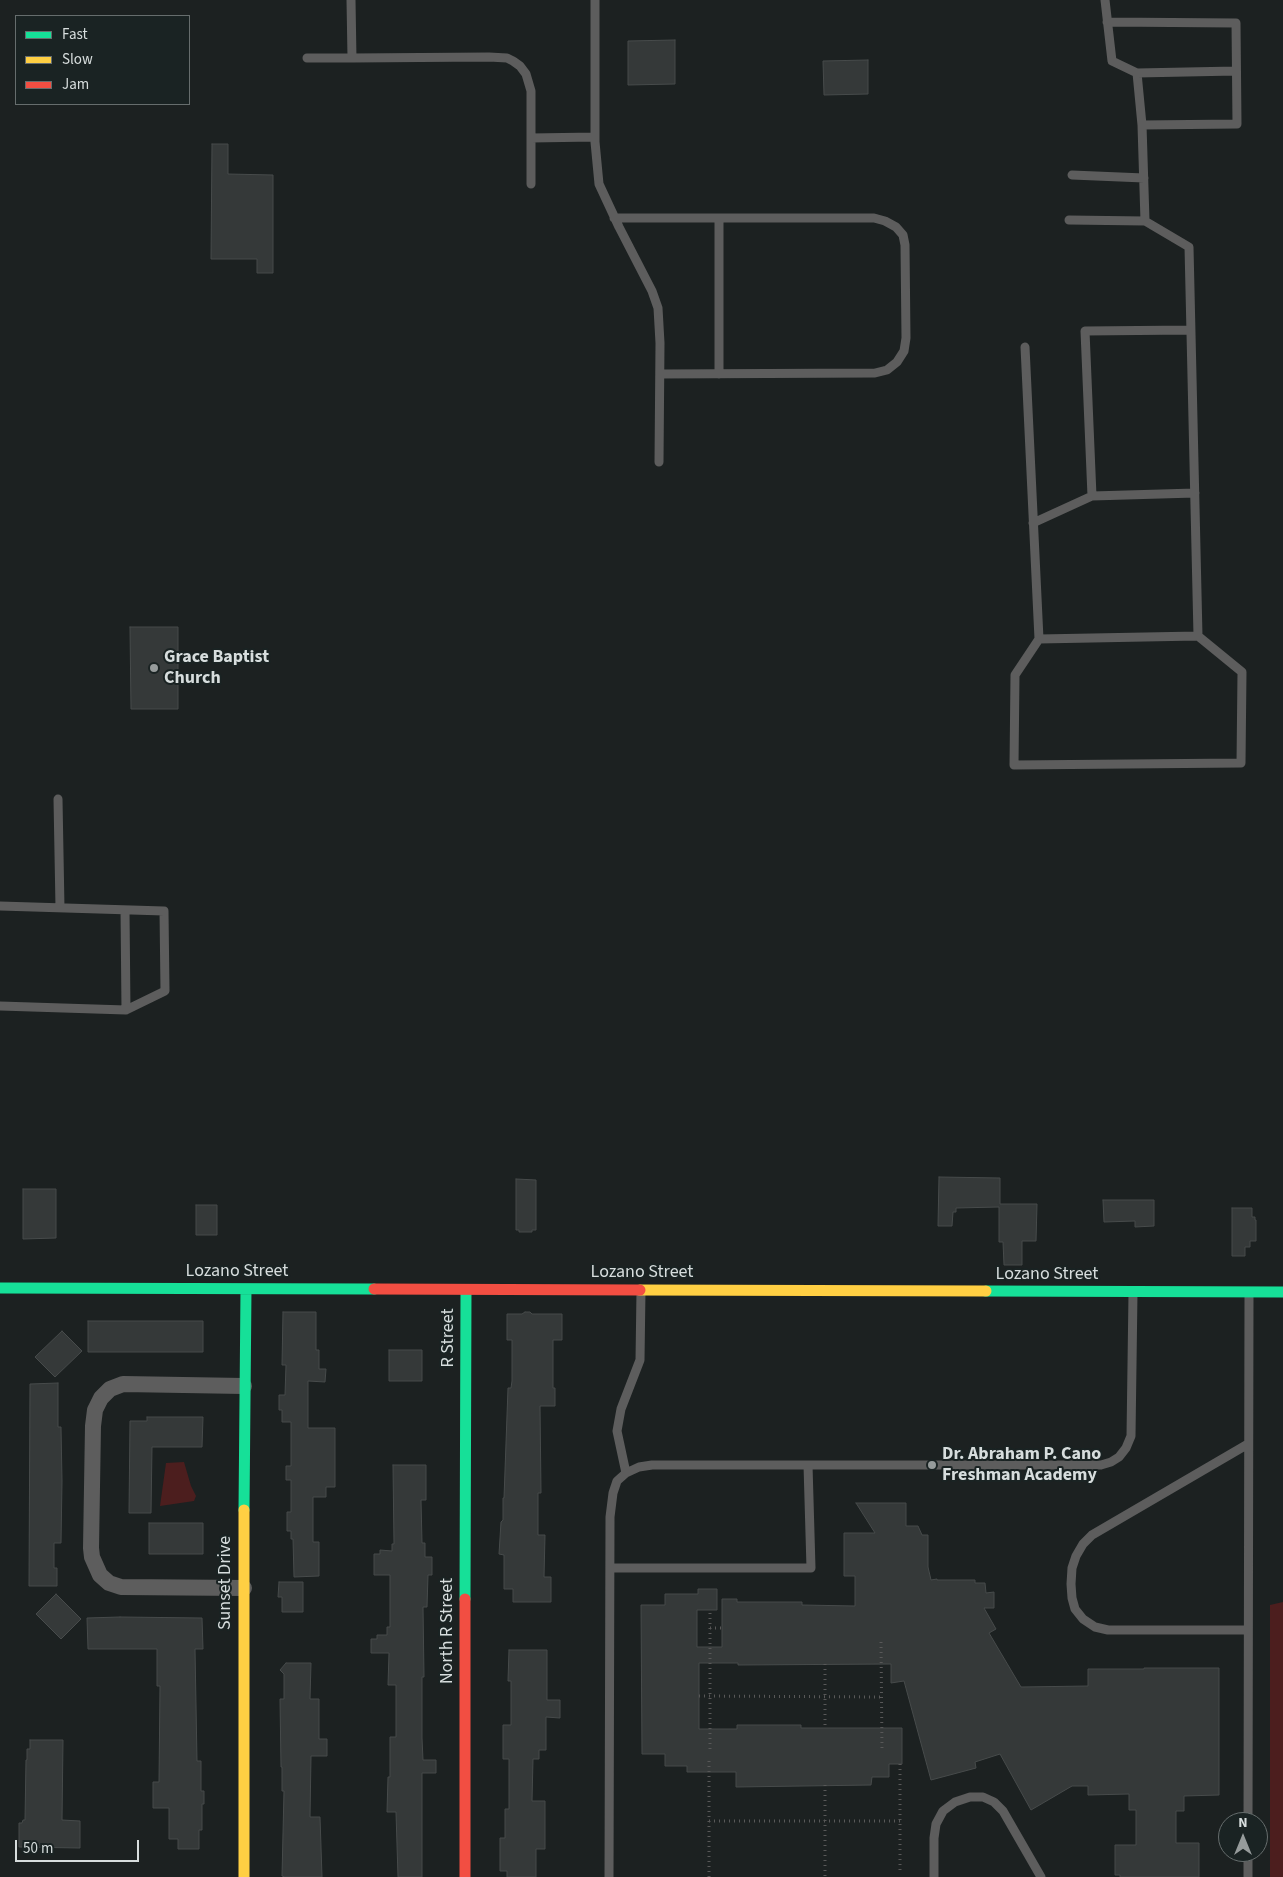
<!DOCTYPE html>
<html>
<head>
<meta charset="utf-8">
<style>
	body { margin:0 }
	#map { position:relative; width:1283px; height:1877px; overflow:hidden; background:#1c2121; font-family:"Source Sans 3",sans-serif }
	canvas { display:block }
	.legend { position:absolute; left:15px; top:15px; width:175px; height:90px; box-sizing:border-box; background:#1a2323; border:1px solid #666d6d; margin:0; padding:6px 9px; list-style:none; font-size:15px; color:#d7dddd }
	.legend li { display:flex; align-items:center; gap:10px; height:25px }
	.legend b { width:25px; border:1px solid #666d6d }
	.north { position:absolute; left:1218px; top:1812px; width:50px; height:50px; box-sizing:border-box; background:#1a2323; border:1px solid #666d6d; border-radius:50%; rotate:0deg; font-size:14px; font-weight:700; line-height:20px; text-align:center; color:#d7dddd }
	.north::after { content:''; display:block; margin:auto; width:18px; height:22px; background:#969b9b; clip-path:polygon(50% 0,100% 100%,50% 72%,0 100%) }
	.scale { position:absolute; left:15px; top:1840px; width:124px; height:22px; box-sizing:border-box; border:2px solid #d7dddd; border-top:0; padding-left:6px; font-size:15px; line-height:18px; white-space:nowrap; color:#d7dddd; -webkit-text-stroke:4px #1a2323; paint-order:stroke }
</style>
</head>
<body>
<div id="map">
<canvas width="1283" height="1877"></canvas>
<ul class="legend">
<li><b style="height:6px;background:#16e098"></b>Fast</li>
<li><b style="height:6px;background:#ffcf43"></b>Slow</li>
<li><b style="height:6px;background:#f24e42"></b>Jam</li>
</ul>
<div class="north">N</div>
<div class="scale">50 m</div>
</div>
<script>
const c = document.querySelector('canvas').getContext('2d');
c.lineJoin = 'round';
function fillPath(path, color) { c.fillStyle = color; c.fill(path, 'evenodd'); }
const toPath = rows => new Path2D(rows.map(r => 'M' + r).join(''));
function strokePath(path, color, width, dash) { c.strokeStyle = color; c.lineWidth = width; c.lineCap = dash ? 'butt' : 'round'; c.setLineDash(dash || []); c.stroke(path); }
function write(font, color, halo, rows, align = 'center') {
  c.font = font + ' "Source Sans 3",sans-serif'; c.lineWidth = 4; c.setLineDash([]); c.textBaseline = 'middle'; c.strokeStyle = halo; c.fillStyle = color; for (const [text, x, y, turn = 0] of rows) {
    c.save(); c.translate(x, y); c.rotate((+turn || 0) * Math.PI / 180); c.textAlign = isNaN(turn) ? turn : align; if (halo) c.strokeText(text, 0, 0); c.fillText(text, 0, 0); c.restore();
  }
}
fillPath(toPath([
	[184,1462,191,1486,196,1496,194,1501,160,1506,166,1463],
	[1283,1602,1283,1877,1270,1877,1270,1605]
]), '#4c1e1e');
const building = toPath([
	[675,40,675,84,628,85,628,41,675,40],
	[868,60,868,94,824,95,823,61,868,60],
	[212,144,228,144,228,174,273,175,273,273,257,273,257,259,211,259,212,144],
	[130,627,178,627,178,709,131,709,130,627],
	[939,1177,1000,1178,1000,1204,1037,1204,1036,1241,1022,1241,1022,1265,1004,1265,1003,1242,999,1242,999,1207,956,1208,956,1212,953,1212,952,1226,938,1226,939,1177],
	[516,1179,536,1180,536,1230,532,1230,532,1232,519,1232,519,1230,516,1230,516,1179],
	[23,1189,56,1189,56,1238,23,1239,23,1189],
	[1103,1200,1154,1200,1154,1226,1135,1227,1135,1221,1104,1222,1103,1200],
	[196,1205,217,1205,217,1235,196,1235,196,1205],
	[1232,1208,1252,1208,1252,1217,1255,1217,1255,1220,1256,1220,1256,1241,1250,1241,1250,1247,1245,1247,1245,1256,1232,1256,1232,1208],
	[283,1312,316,1312,316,1350,319,1350,319,1369,326,1369,325,1382,308,1381,308,1428,335,1428,335,1487,326,1487,326,1497,313,1497,313,1542,319,1542,319,1576,294,1577,293,1539,291,1539,291,1531,287,1531,287,1512,291,1512,291,1480,286,1480,286,1466,291,1466,291,1422,282,1422,282,1410,279,1410,279,1395,285,1395,286,1365,282,1365,283,1312],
	[525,1312,530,1312,532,1314,562,1314,562,1340,553,1340,553,1388,555,1388,555,1406,540,1406,541,1493,538,1493,538,1535,545,1535,544,1577,551,1577,551,1602,513,1602,513,1589,504,1589,504,1555,499,1554,501,1522,503,1520,503,1498,504,1498,508,1388,511,1388,512,1381,512,1340,507,1340,507,1314,522,1314,525,1312],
	[88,1321,203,1321,203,1352,88,1352,88,1321],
	[62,1331,82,1351,55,1377,35,1357,62,1331],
	[389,1350,422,1350,422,1381,389,1381,389,1350],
	[58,1383,58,1427,61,1427,62,1481,61,1543,54,1543,54,1568,57,1568,57,1586,29,1586,30,1384,58,1383],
	[147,1417,203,1417,202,1447,152,1447,151,1513,129,1513,130,1421,147,1421,147,1417],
	[393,1465,426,1465,426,1500,421,1500,422,1543,425,1543,425,1557,432,1557,432,1575,428,1575,427,1607,423,1607,424,1677,422,1677,422,1738,423,1760,436,1760,436,1773,422,1773,422,1877,398,1877,396,1812,387,1812,388,1777,390,1777,390,1737,396,1737,396,1685,388,1685,389,1653,371,1653,371,1639,377,1639,377,1635,387,1635,387,1627,390,1627,390,1575,374,1575,374,1554,380,1554,380,1550,392,1551,392,1544,394,1544,393,1465],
	[856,1503,906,1503,906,1526,918,1526,922,1535,928,1535,928,1567,931,1580,937,1579,937,1580,975,1580,975,1583,985,1583,986,1593,994,1592,994,1608,984,1608,996,1629,989,1633,1021,1687,1088,1686,1088,1669,1144,1669,1144,1668,1219,1668,1219,1795,1184,1796,1184,1811,1176,1811,1176,1843,1199,1843,1199,1877,1120,1877,1120,1875,1115,1875,1115,1845,1136,1845,1136,1810,1129,1810,1129,1794,1088,1795,1088,1786,1072,1786,1031,1810,1000,1754,975,1762,976,1768,931,1780,904,1681,891,1683,891,1664,738,1665,738,1663,699,1663,699,1729,737,1729,737,1725,801,1725,801,1728,902,1728,902,1764,889,1764,889,1777,872,1777,871,1785,736,1787,736,1772,687,1772,687,1766,665,1766,665,1754,642,1754,641,1605,665,1605,665,1594,698,1594,698,1589,717,1589,717,1610,697,1610,697,1647,722,1647,722,1599,737,1599,737,1602,802,1602,802,1605,855,1606,855,1576,844,1576,844,1533,875,1533,856,1503],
	[149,1523,203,1523,203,1554,149,1554,149,1523],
	[279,1582,303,1582,303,1612,282,1612,282,1597,278,1597,279,1582],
	[56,1594,81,1619,61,1639,36,1614,56,1594],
	[120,1617,202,1618,203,1649,195,1649,197,1761,201,1761,201,1791,204,1791,204,1804,202,1804,202,1830,199,1830,199,1849,178,1849,178,1839,169,1839,169,1808,153,1808,153,1782,159,1782,160,1686,157,1686,157,1649,88,1649,87,1618,120,1617],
	[509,1650,547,1650,547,1700,560,1700,560,1718,546,1717,546,1750,539,1750,539,1759,533,1759,532,1801,545,1801,545,1849,536,1849,536,1877,507,1877,507,1871,500,1871,500,1838,505,1838,505,1809,509,1809,509,1759,503,1759,503,1725,511,1725,511,1681,508,1681,509,1650],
	[286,1663,311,1663,310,1699,319,1699,319,1739,327,1739,327,1756,311,1756,310,1817,320,1817,322,1877,285,1877,282,1876,284,1791,282,1791,282,1767,281,1767,280,1699,284,1699,284,1674,280,1670,286,1663],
	[30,1740,63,1740,62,1820,80,1821,80,1848,19,1847,19,1823,22,1823,23,1820,25,1820,26,1760,27,1760,27,1749,30,1749,30,1740]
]);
fillPath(building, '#353939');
strokePath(building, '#474b4b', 1);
strokePath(toPath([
	[710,1628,722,1628],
	[881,1642,882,1749],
	[825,1664,825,1728],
	[699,1696,882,1697],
	[710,1749,710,1610],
	[709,1761,709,1877],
	[900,1764,900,1871],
	[825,1785,825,1877],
	[709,1821,900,1821]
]), '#585858', 3, [1, 4]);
strokePath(toPath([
	[595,0,595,142,599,184,619,227,652,291,658,308,660,343,659,462],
	[1107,22,1236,23,1237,124,1142,125],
	[307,58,352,58,351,0],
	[352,58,489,57,507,58,513,61,520,66,526,74,531,91,531,184],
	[1137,73,1236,71],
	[531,138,595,137],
	[1072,175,1144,178],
	[614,218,874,218,885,221,896,227,903,235,905,245,906,338,904,351,897,362,887,370,875,373,660,374],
	[1069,220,1145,221],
	[1025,347,1039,639,1198,636,1189,247,1145,221,1142,125,1137,73,1112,61,1105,0],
	[719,374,719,218],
	[1092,496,1085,331,1191,330],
	[1033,523,1092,496,1195,493],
	[1039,639,1015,675,1014,765,1241,763,1242,672,1198,636],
	[58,799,60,908],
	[0,906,164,911,165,991,126,1010,0,1006],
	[125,910,126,1010],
	[626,1473,617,1431,621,1409,640,1360,641,1291],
	[610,1568,811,1568,808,1465],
	[1248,1630,1108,1630,1095,1627,1083,1619,1075,1609,1072,1598,1071,1584,1072,1568,1076,1556,1083,1544,1092,1535,1248,1444],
	[1248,1822,1249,1293],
	[609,1877,610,1517,613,1493,617,1481,626,1473,639,1467,652,1465,1101,1465,1111,1462,1119,1457,1126,1448,1131,1436,1133,1293],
	[934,1877,934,1838,936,1824,943,1811,955,1802,970,1797,983,1797,994,1802,1003,1811,1041,1877],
	[1248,1877,1248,1852]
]), '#5d5d5d', 9);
strokePath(toPath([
	[244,1386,123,1384,110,1389,101,1398,95,1410,93,1426,91,1548,92,1557,100,1575,109,1583,121,1587,244,1588]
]), '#5d5d5d', 16);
strokePath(toPath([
	[0,1288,374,1289],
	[986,1291,1283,1292],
	[244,1510,246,1289],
	[465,1599,466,1290]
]), '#16e098', 11);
strokePath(toPath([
	[640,1290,986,1291],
	[244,1510,244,1877]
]), '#ffcf43', 11);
strokePath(toPath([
	[374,1289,640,1290],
	[465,1877,465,1599]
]), '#f24e42', 11);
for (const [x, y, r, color] of [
	[154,668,5,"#969b9b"],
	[932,1465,5,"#969b9b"]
]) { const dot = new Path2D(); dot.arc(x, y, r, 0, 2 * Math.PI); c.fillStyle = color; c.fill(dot); strokePath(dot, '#1a2323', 2); }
write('bold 18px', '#d7dddd', '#1a2323', [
	["Grace Baptist",164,658],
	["Church",164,679],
	["Dr. Abraham P. Cano",942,1455],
	["Freshman Academy",942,1476]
], 'left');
write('18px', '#d7dddd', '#1a2323', [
	["Lozano Street",237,1272],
	["Lozano Street",642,1273],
	["Lozano Street",1047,1275],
	["R Street",449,1338,-90],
	["Sunset Drive",226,1583,-90],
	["North R Street",448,1631,-90]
]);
</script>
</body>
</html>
